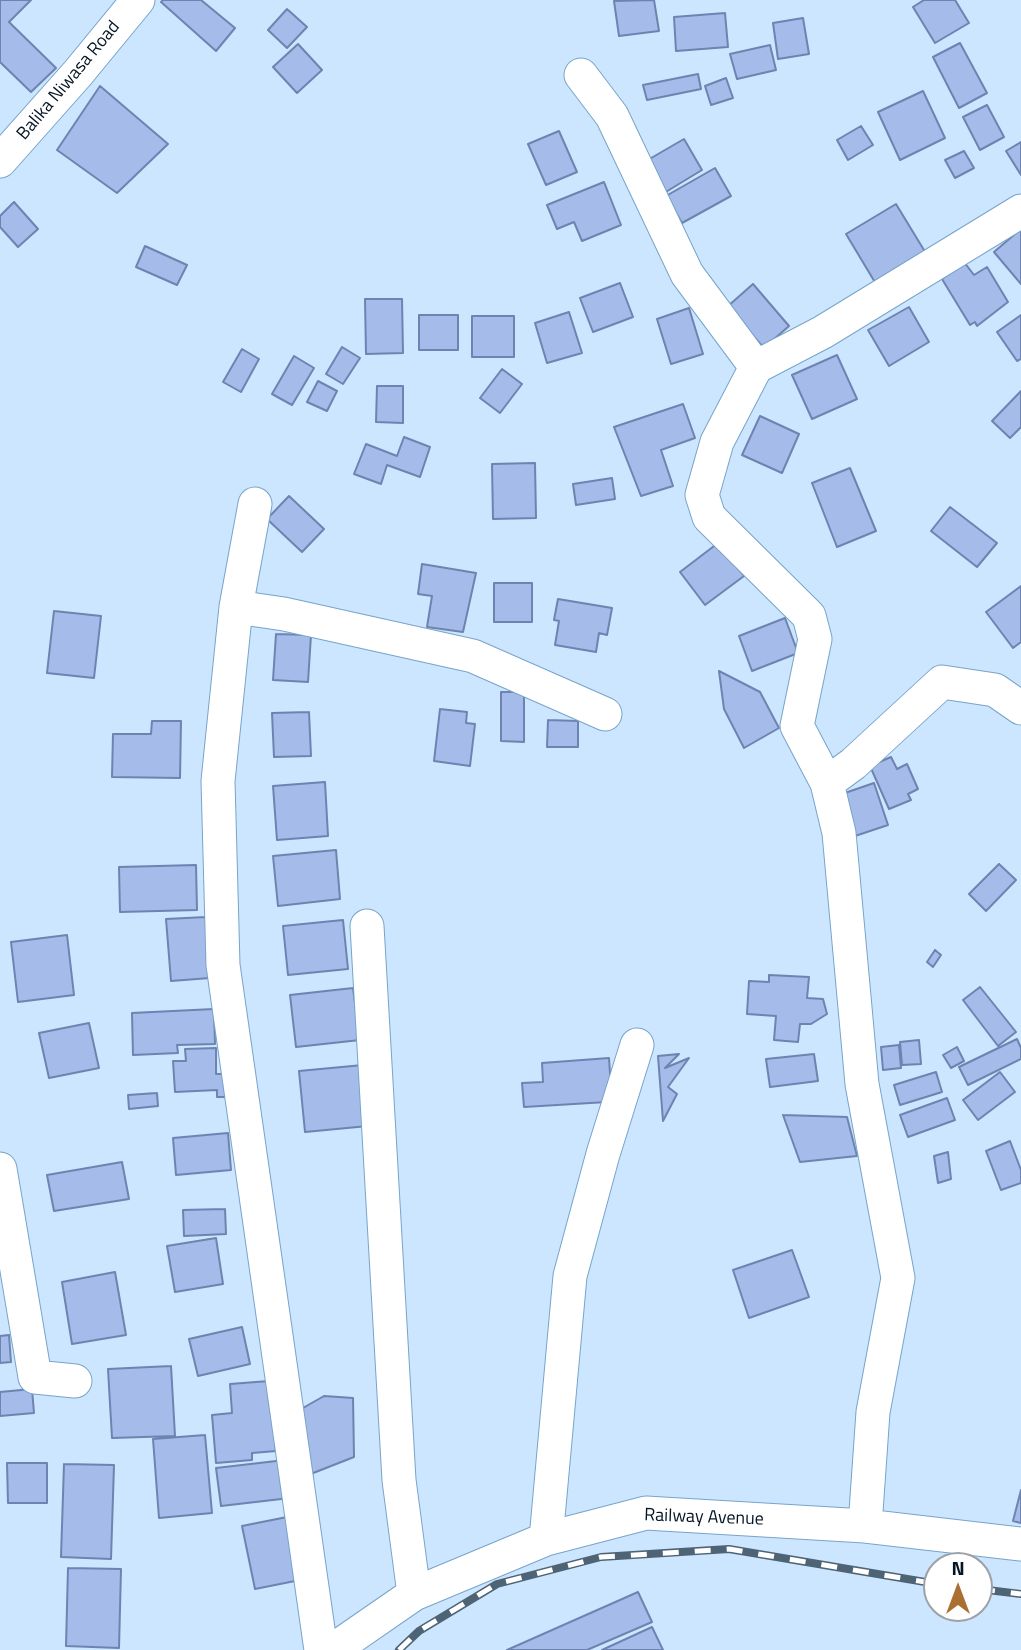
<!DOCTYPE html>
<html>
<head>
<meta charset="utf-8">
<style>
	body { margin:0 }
	#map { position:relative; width:1021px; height:1650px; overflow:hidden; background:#cbe6fe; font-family:"Titillium Web",sans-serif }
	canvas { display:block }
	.north { position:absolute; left:923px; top:1552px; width:70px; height:70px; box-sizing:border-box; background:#fff; border:2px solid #9ba1a7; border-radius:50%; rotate:0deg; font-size:19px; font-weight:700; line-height:28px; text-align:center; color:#051523 }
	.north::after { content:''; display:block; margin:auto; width:24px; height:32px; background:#ab7031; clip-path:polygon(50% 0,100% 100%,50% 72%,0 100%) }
</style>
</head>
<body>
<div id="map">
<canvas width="1021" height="1650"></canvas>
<div class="north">N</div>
</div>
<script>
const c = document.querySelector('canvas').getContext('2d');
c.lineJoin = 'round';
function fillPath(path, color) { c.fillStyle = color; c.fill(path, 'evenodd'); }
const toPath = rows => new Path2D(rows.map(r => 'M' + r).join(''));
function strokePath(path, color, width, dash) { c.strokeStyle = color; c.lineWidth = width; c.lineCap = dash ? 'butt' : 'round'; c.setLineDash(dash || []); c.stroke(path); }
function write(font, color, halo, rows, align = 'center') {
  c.font = font + ' "Titillium Web",sans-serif'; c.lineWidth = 6; c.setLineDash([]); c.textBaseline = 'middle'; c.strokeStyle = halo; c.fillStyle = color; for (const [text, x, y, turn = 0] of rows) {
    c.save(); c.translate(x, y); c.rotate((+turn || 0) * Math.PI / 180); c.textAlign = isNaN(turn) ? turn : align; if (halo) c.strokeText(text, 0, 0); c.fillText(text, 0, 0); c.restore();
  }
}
const building = toPath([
	[0,0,31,0,9,22,56,68,31,92,0,62,0,0],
	[163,0,201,0,235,28,216,51,161,2,163,0],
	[654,0,659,31,619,36,614,1,654,0],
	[924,0,955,0,969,23,935,43,913,7,924,0],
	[287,9,307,27,287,48,268,30,287,9],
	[725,13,728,47,676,51,674,17,725,13],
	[803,18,809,54,778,59,773,23,803,18],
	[960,43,987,93,959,108,933,57,960,43],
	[298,44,322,70,297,93,273,67,298,44],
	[770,45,776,70,737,79,730,54,770,45],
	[698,74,701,89,647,100,643,85,698,74],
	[726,78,733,98,711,105,705,86,726,78],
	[100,86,168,144,117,193,57,150,100,86],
	[923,91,945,138,900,160,878,112,923,91],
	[987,105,1004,137,980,150,963,117,987,105],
	[861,126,873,145,848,160,837,140,861,126],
	[559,131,577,172,546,185,528,144,559,131],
	[684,139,702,170,664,193,646,161,684,139],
	[1021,142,1021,175,1006,151,1021,142],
	[964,151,974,168,955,178,945,160,964,151],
	[715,168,731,196,682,223,666,196,715,168],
	[604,182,621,225,582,241,574,222,557,229,547,205,604,182],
	[14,202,38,229,18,247,0,227,0,216,14,202],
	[896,204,927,255,876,284,846,234,896,204],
	[1021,229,1021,284,994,252,1021,229],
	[145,246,187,265,177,285,136,267,145,246],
	[964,262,974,275,987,267,1008,302,977,326,975,322,970,325,942,279,964,262],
	[620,283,633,317,593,332,580,298,620,283],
	[753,284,789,326,764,348,727,307,753,284],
	[365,299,402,299,403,353,366,354,365,299],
	[909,307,929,342,889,366,868,330,909,307],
	[689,308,703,354,671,364,657,319,689,308],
	[569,312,582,353,547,363,535,323,569,312],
	[419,315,458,315,458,350,419,350,419,315],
	[1021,315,1021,359,1017,361,997,332,1021,315],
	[472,316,514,316,514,357,472,357,472,316],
	[342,347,360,358,343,384,326,374,342,347],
	[242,349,259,359,241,392,223,382,242,349],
	[837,355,857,399,812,419,792,375,837,355],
	[294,356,314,368,292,405,272,394,294,356],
	[502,369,522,384,500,413,480,398,502,369],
	[318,381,337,391,327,411,307,402,318,381],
	[377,386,403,386,403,423,376,422,377,386],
	[1021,391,1021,427,1010,438,992,421,1021,391],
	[683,404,695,438,661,450,673,486,641,496,614,427,683,404],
	[760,416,799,434,782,473,742,455,760,416],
	[404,437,430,447,420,477,387,465,381,484,354,474,366,444,397,456,404,437],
	[535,463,536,518,493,519,492,464,535,463],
	[850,468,876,531,837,547,812,483,850,468],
	[612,478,615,499,576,505,573,484,612,478],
	[289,496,324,529,302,552,267,519,289,496],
	[950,507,997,543,977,567,931,531,950,507],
	[718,543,744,576,705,605,680,572,718,543],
	[422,564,476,573,463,632,427,627,432,596,418,594,422,564],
	[494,583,532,583,532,622,494,622,494,583],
	[1021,586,1021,642,1013,648,986,612,1021,586],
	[558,599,612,608,607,635,599,633,596,652,555,645,559,621,554,620,558,599],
	[54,611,101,616,94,678,47,673,54,611],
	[785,618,798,653,752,671,739,636,785,618],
	[276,634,311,635,308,682,273,680,276,634],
	[719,671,760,692,779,728,744,748,724,709,719,671],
	[501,692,524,692,524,742,501,741,501,692],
	[440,709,467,712,466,723,475,724,470,766,434,761,440,709],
	[309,712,311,756,274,757,272,713,309,712],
	[548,720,578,721,578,747,547,747,548,720],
	[152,721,181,721,180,778,112,777,113,734,151,734,152,721],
	[891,757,897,769,907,764,918,789,908,794,911,800,889,809,870,766,891,757],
	[325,782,328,836,277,840,273,786,325,782],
	[874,783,888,825,852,837,839,795,874,783],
	[336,850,340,899,278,906,273,856,336,850],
	[999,864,1016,880,986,911,969,894,999,864],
	[196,865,197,910,120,912,119,867,196,865],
	[206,917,210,978,171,981,166,919,206,917],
	[343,920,348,969,288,975,283,926,343,920],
	[67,935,74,995,18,1002,11,942,67,935],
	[935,950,941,955,933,967,927,962,935,950],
	[769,975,809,977,807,998,823,999,827,1014,811,1024,800,1024,798,1042,774,1040,776,1016,747,1014,749,981,769,982,769,975],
	[980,987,1016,1032,998,1046,963,1000,980,987],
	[353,988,360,1040,296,1047,290,995,353,988],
	[214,1009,215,1044,177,1045,178,1053,133,1055,132,1013,214,1009],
	[89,1023,99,1068,49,1078,39,1033,89,1023],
	[1017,1039,1021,1048,1021,1059,968,1085,959,1067,1017,1039],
	[919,1040,921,1064,902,1065,900,1042,919,1040],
	[899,1045,901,1068,883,1070,881,1047,899,1045],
	[957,1047,964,1061,951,1068,943,1055,957,1047],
	[216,1048,216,1074,230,1074,231,1097,217,1097,217,1090,175,1092,173,1061,186,1061,185,1049,216,1048],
	[679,1054,665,1068,689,1058,668,1087,677,1094,663,1121,658,1056,679,1054],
	[814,1054,818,1081,770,1087,766,1059,814,1054],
	[609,1058,611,1089,607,1102,524,1107,522,1083,543,1082,542,1063,609,1058],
	[363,1065,368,1126,305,1132,299,1071,363,1065],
	[936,1072,942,1092,900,1105,894,1085,936,1072],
	[1000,1072,1015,1092,978,1120,963,1100,1000,1072],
	[157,1093,158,1106,129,1109,128,1095,157,1093],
	[947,1098,955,1120,908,1137,900,1115,947,1098],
	[783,1115,847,1117,857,1156,800,1162,783,1115],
	[228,1133,231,1170,176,1175,173,1138,228,1133],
	[1010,1141,1021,1170,1021,1183,1001,1190,986,1151,1010,1141],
	[948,1152,951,1179,938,1183,934,1156,948,1152],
	[122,1162,129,1199,54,1211,47,1175,122,1162],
	[225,1209,226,1234,184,1236,183,1210,225,1209],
	[216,1238,223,1284,175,1292,167,1246,216,1238],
	[792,1250,809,1297,749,1318,733,1270,792,1250],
	[115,1272,126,1335,72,1344,62,1282,115,1272],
	[242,1327,250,1364,198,1376,189,1339,242,1327],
	[9,1335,11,1362,0,1363,0,1336,9,1335],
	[171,1366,175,1436,112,1438,108,1369,171,1366],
	[269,1381,276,1451,252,1453,252,1460,216,1463,212,1415,232,1413,230,1384,269,1381],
	[32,1389,34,1413,0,1416,0,1392,32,1389],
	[324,1396,353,1398,354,1457,303,1477,296,1412,324,1396],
	[205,1435,212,1513,159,1518,153,1439,205,1435],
	[285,1460,290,1498,221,1506,216,1468,285,1460],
	[7,1463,47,1463,47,1503,8,1503,7,1463],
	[64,1464,114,1465,111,1559,61,1557,64,1464],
	[1021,1490,1021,1523,1013,1521,1021,1490],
	[292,1516,305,1579,255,1589,242,1526,292,1516],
	[68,1568,121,1569,119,1648,66,1646,68,1568],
	[638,1592,652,1622,587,1650,507,1650,638,1592],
	[652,1627,663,1650,602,1650,652,1627]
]);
fillPath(building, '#a5bceb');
strokePath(building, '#6e83b0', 2);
const minor = toPath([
	[581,75,612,116,687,274,756,367,717,442,702,495,709,517,809,616,815,639,797,726,827,783,839,833,862,1084,898,1278,873,1412,865,1526],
	[0,161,78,73,138,0],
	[756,367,823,332,1021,211],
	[255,504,236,607,218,781,223,965,321,1650],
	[236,607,284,614,473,656,605,714],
	[827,783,853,764,942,682,995,690,1021,708],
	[367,926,399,1480,414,1594],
	[0,1169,35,1377,75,1381],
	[546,1539,570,1276,603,1154,637,1045],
	[333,1650,414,1594,546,1539,646,1513,865,1526,1021,1544]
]);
strokePath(minor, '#78a4c9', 35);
strokePath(minor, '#fff', 33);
const rail = toPath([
	[979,1589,1021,1594],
	[399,1650,419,1631,497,1584,601,1557,729,1549,937,1584]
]);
strokePath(rail, '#4e6374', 8);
strokePath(rail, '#fff', 5, [16]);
write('18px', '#051523', '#fff', [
	["Balika Niwasa Road",69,81,-50],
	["Railway Avenue",704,1518,2]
]);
</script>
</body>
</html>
